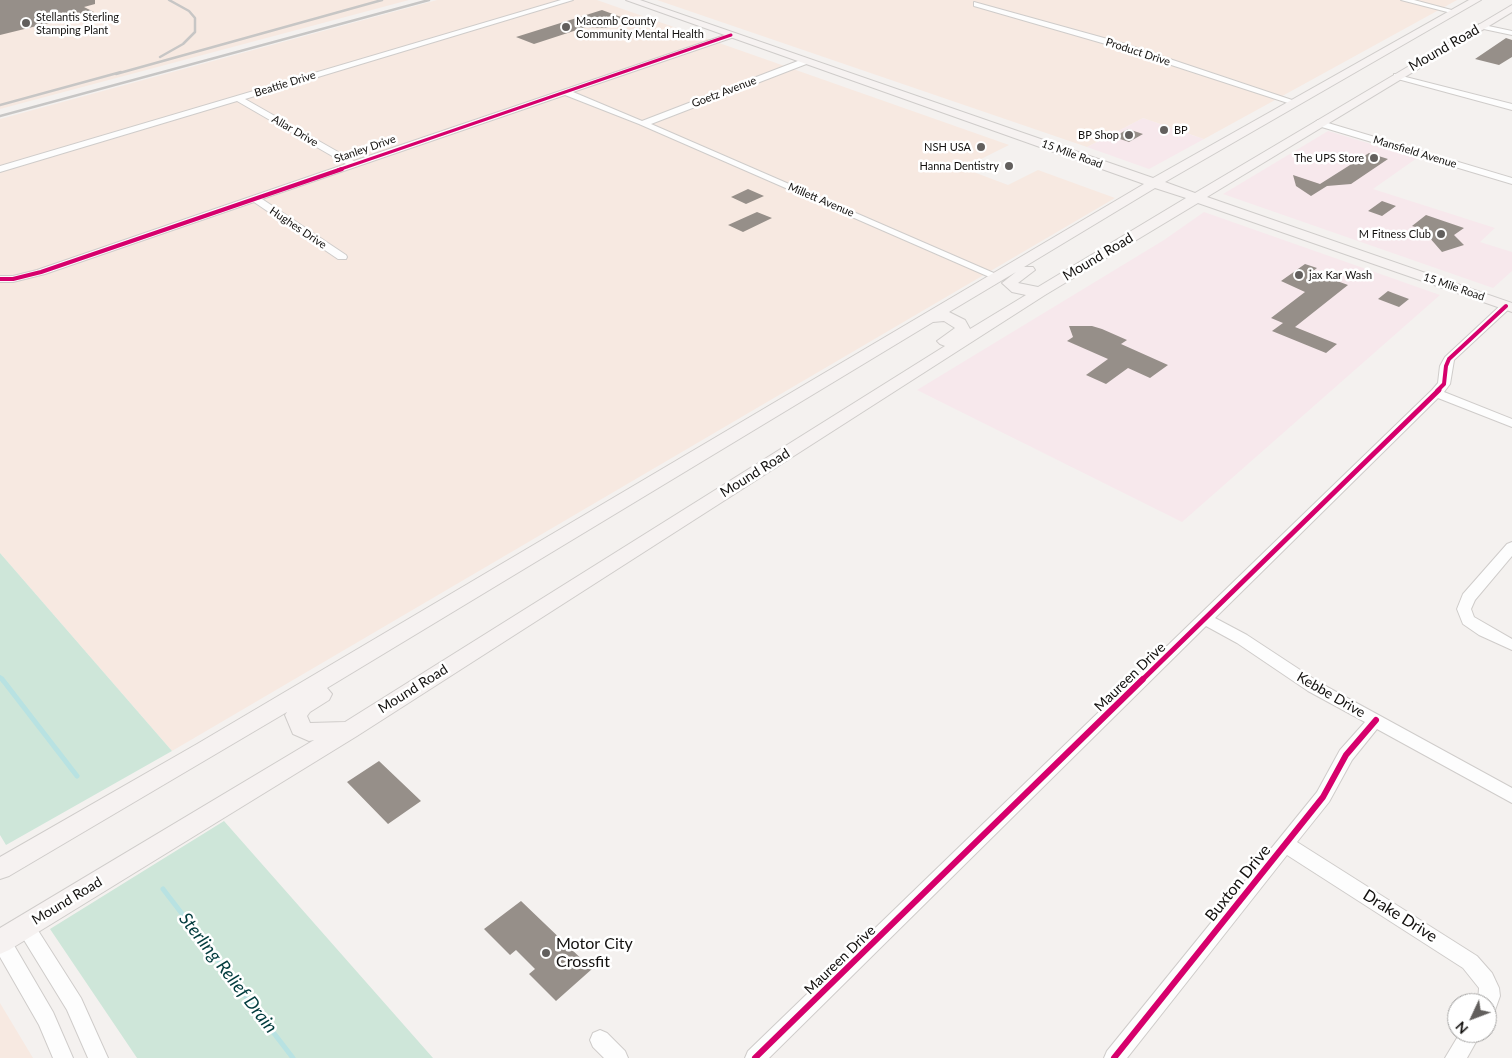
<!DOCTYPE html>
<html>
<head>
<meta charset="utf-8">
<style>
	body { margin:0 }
	#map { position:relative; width:1512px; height:1058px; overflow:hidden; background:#f4f1ef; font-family:Lato,sans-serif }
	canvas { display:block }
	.north { position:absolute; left:1447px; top:993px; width:50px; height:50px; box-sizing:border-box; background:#fff; border:1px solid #a1a09f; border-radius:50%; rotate:227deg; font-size:14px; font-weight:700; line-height:20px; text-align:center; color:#13110f }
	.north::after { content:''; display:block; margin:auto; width:18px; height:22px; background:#625f5d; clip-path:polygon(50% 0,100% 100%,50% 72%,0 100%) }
</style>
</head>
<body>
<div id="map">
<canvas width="1512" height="1058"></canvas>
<div class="north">N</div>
</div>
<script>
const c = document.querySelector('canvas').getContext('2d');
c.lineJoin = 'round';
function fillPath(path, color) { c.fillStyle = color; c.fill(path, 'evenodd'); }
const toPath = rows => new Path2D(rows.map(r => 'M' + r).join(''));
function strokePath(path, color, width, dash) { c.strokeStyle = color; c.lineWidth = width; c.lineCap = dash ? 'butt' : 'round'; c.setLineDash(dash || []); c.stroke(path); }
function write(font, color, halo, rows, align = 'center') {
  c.font = font + ' Lato,sans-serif'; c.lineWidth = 5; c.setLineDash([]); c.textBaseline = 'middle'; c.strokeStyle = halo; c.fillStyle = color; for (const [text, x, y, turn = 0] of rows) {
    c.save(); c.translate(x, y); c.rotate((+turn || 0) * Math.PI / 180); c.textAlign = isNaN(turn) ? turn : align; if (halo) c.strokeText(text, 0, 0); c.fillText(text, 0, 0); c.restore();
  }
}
fillPath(toPath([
	[1143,118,1204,139,1149,169,1087,147],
	[1328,131,1417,158,1373,189,1495,228,1480,242,1512,252,1512,271,1493,288,1223,194],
	[1204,212,1440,295,1182,522,917,390,1164,240]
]), '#f7e8ec');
fillPath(toPath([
	[0,0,409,0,0,109],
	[437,0,597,0,1009,145,963,168,1008,185,1038,170,1115,198,172,751,0,553,0,119],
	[657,0,1457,0,1204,139,1143,118,1087,147],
	[0,1003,33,1058,0,1058]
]), '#f7e9e1');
fillPath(toPath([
	[0,553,172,751,6,845,0,835],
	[224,821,433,1058,137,1058,50,929]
]), '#cee6d9');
strokePath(toPath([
	[0,677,3,681]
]), '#b8e2e2', 4);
strokePath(toPath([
	[2,679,77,776],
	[163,889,293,1058]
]), '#b8e2e2', 5);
fillPath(toPath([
	[0,0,95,0,95,4,84,7,94,12,0,35],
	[602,10,629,20,606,28,586,27,534,44,516,37],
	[1506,38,1512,40,1512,57,1499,65,1475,59],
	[1128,129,1143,134,1129,142,1114,137],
	[1369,153,1388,159,1351,184,1327,186,1311,196,1296,186,1293,175,1320,184],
	[748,189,764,196,746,204,731,197],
	[1382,201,1396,206,1382,216,1368,211],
	[757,212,772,218,743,232,728,225],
	[1426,215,1464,228,1454,235,1464,245,1442,252,1422,229,1412,226],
	[1305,264,1317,268,1312,272,1348,285,1295,327,1337,344,1326,353,1272,331,1283,323,1271,318,1305,292,1281,281],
	[1388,291,1393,293,1409,299,1399,307,1378,299],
	[1069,326,1092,326,1102,329,1127,340,1121,344,1168,365,1150,378,1128,368,1106,384,1086,375,1108,359,1067,341,1073,337],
	[379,761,421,801,388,824,347,782],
	[521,901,592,969,556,1001,529,974,535,969,516,950,510,955,484,929]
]), '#968f89');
const street = toPath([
	[561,0,573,0,245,99,354,161,731,33,734,33,734,37,573,92,642,121,803,59,809,59,809,63,651,124,1003,277,998,280,994,279,639,124,565,95,262,199,346,255,347,257,346,259,338,259,254,202,45,274,13,282,0,282,0,276,13,276,37,270,346,164,237,101,0,172,0,166,561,0],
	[1401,0,1414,0,1459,12,1455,14,1401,0],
	[974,2,1122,43,1301,103,1294,105,1116,47,974,6,974,2],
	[1479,24,1512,31,1512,35,1479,28,1479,24],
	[1394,74,1512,104,1512,110,1394,78,1394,74],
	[1318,120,1512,178,1512,184,1315,125,1314,123,1318,120],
	[1506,303,1511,306,1510,308,1454,360,1450,384,1444,392,1512,419,1512,427,1438,398,1215,618,1247,635,1320,683,1512,788,1512,803,1377,729,1352,760,1329,802,1297,842,1477,956,1492,973,1499,988,1500,996,1494,1013,1487,1016,1487,1003,1478,1003,1479,988,1463,968,1287,855,1127,1058,1104,1058,1107,1051,1317,792,1340,750,1365,722,1308,691,1237,643,1206,626,769,1058,745,1058,748,1051,1432,390,1438,383,1440,366,1445,357,1502,304,1506,303],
	[1512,542,1512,556,1475,600,1471,609,1474,617,1512,639,1512,650,1479,635,1463,624,1457,609,1463,594,1507,544,1512,542],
	[25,919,32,921,81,998,108,1058,88,1058,67,1010,16,927,18,921,25,919],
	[0,933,8,935,53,1012,73,1058,53,1058,39,1025,0,957,0,933],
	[600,1030,607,1033,625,1051,628,1058,604,1058,593,1047,590,1040,593,1033,600,1030],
	[1460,1033,1481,1033,1467,1058,1445,1058,1460,1033]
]);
const secondary = toPath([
	[626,0,640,0,1153,178,1469,0,1481,0,1165,182,1195,193,1512,5,1512,12,1207,197,1512,303,1512,312,1198,203,1045,295,357,736,9,950,0,954,0,928,314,740,309,741,293,734,285,715,287,712,9,876,0,879,0,857,197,744,1144,184,626,0],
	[1155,188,1186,198,1038,287,1018,283,1035,270,1033,267,1024,267,1155,188],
	[1016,272,1002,283,1012,292,1026,295,970,329,965,320,949,312,1016,272],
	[944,321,955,328,937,341,940,344,945,346,345,722,310,723,307,716,310,712,329,700,332,694,327,688,933,322,944,321]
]);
strokePath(street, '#cfccca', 2);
strokePath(secondary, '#cfccca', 2);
fillPath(street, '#fdfdfd');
fillPath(secondary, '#f6f2f1');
strokePath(toPath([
	[160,57,183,44,195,32,195,18,189,11,169,0],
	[116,74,382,0],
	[0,105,121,72],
	[0,116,429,0]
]), '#c7c6c5', 2.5);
strokePath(toPath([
	[338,170,731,35]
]), '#d6006c', 3);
strokePath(toPath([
	[0,279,13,279,41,272,342,169],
	[1437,391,1444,384,1446,366,1449,359,1506,306]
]), '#d6006c', 4);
strokePath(toPath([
	[1141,681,1439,390]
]), '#d6006c', 5);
strokePath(toPath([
	[755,1058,1143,679],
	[1114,1058,1323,797,1346,755,1376,720]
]), '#d6006c', 6);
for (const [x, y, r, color] of [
	[26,23,5,"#625f5d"],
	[566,27,5,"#625f5d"],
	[1164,130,5,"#625f5d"],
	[1129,135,5,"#625f5d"],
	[981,147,5,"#625f5d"],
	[1374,158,5,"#625f5d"],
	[1009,166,5,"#625f5d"],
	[1441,234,5,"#625f5d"],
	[1299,275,5,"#625f5d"],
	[546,953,5,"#625f5d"]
]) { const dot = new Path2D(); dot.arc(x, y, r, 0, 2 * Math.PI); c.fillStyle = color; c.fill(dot); strokePath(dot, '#fff', 2); }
write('11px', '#13110f', '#fff', [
	["Stellantis Sterling",36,17,"left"],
	["Stamping Plant",36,30,"left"],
	["Macomb County",576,21,"left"],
	["Community Mental Health",576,34,"left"],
	["BP",1174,130,"left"],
	["BP Shop",1119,135],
	["NSH USA",971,147],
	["The UPS Store",1364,158],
	["Hanna Dentistry",999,166],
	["M Fitness Club",1431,234],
	["jax Kar Wash",1309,275,"left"]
], 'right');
write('11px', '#13110f', '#fff', [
	["Product Drive",1138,52,18],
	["Beattie Drive",285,84,-17],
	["Goetz Avenue",724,92,-21],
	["Allar Drive",295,131,30],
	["Stanley Drive",365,149,-19],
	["Mansfield Avenue",1415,152,17],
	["15 Mile Road",1072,154,20],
	["Millett Avenue",821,200,23],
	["Hughes Drive",298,228,34],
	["15 Mile Road",1454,287,19]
]);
write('14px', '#13110f', '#fff', [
	["Mound Road",1444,48,-30],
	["Mound Road",1098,257,-31],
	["Mound Road",755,473,-32],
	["Maureen Drive",1130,677,-44],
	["Mound Road",413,689,-32],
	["Kebbe Drive",1331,695,30],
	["Mound Road",67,901,-31],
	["Maureen Drive",840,960,-44]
]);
write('16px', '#13110f', '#fff', [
	["Buxton Drive",1238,883,-51],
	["Drake Drive",1400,916,32]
]);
write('16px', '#13110f', '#fff', [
	["Motor City",556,944],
	["Crossfit",556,962]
], 'left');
write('italic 18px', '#003b3d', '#fff', [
	["Sterling Relief Drain",228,973,52]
]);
</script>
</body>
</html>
